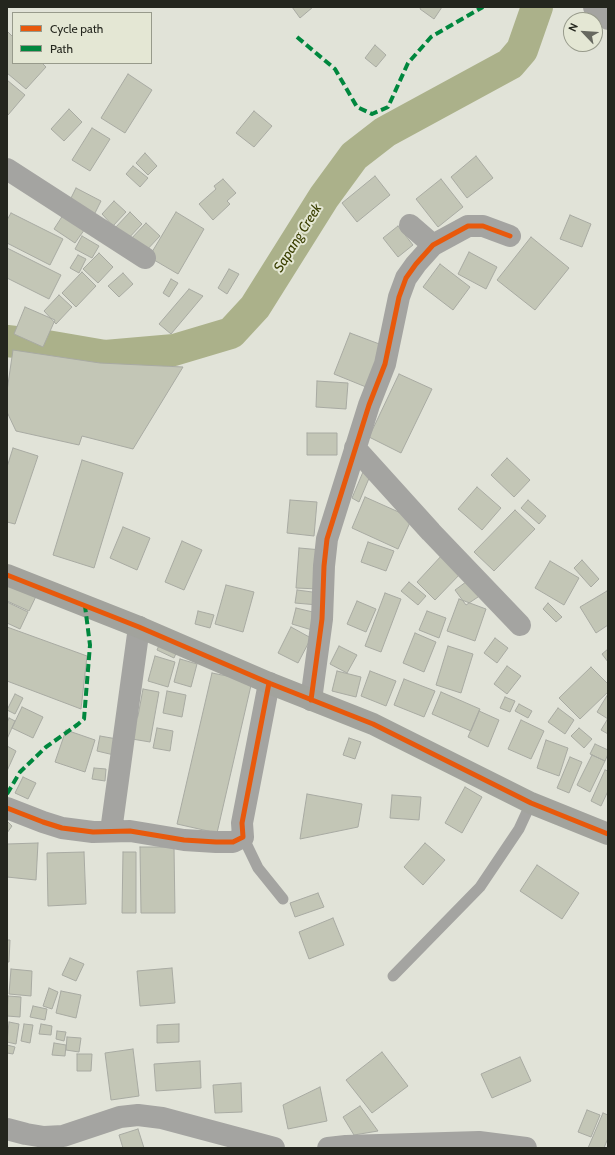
<!DOCTYPE html>
<html>
<head>
<meta charset="utf-8">
<style>
	body { margin:0 }
	#map { position:relative; width:615px; height:1155px; overflow:hidden; background:#e1e3d8; font-family:Cabin,sans-serif }
	canvas { display:block }
	.frame { position:absolute; inset:0; border:8px solid #24261e; pointer-events:none }
	.legend { position:absolute; left:12px; top:12px; width:140px; height:52px; box-sizing:border-box; background:#e4e7d4; border:1px solid #979a8b; margin:0; padding:5px 7px; list-style:none; font-size:12px; color:#24261e }
	.legend li { display:flex; align-items:center; gap:8px; height:20px }
	.legend b { width:20px; border:1px solid #979a8b }
	.north { position:absolute; left:563px; top:12px; width:40px; height:40px; box-sizing:border-box; background:#e4e7d4; border:1px solid #979a8b; border-radius:50%; rotate:295deg; font-size:11px; font-weight:700; line-height:16px; text-align:center; color:#24261e }
	.north::after { content:''; display:block; margin:auto; width:14px; height:18px; background:#66685f; clip-path:polygon(50% 0,100% 100%,50% 72%,0 100%) }
</style>
</head>
<body>
<div id="map">
<canvas width="615" height="1155"></canvas>
<div class="frame"></div>
<ul class="legend">
<li><b style="height:5px;background:#e8590c"></b>Cycle path</li>
<li><b style="height:5px;background:#00873e"></b>Path</li>
</ul>
<div class="north">N</div>
</div>
<script>
const c = document.querySelector('canvas').getContext('2d');
c.lineJoin = 'round';
const toPath = rows => new Path2D(rows.map(r => 'M' + r).join(''));
function strokePath(path, color, width, dash) { c.strokeStyle = color; c.lineWidth = width; c.lineCap = dash ? 'butt' : 'round'; c.setLineDash(dash || []); c.stroke(path); }
function fillPath(path, color) { c.fillStyle = color; c.fill(path, 'evenodd'); }
function write(font, color, halo, rows, align = 'center') {
  c.font = font + ' Cabin,sans-serif'; c.lineWidth = 4; c.setLineDash([]); c.textBaseline = 'middle'; c.strokeStyle = halo; c.fillStyle = color; for (const [text, x, y, turn = 0] of rows) {
    c.save(); c.translate(x, y); c.rotate((+turn || 0) * Math.PI / 180); c.textAlign = isNaN(turn) ? turn : align; if (halo) c.strokeText(text, 0, 0); c.fillText(text, 0, 0); c.restore();
  }
}
strokePath(toPath([
	[7,341,41,345,105,356,174,350,231,333,255,307,324,197,354,156,385,132,510,64,522,50,537,7]
]), '#abb18a', 32);
const building = toPath([
	[292,7,313,7,300,18,292,7],
	[421,7,442,7,434,19,420,9,421,7],
	[7,31,13,37,13,63,42,63,46,67,26,89,7,73,7,31],
	[375,45,386,55,376,67,365,58,375,45],
	[128,74,152,90,125,133,101,118,128,74],
	[7,80,25,95,8,115,7,114,7,80],
	[69,109,82,122,64,141,51,129,69,109],
	[254,111,272,126,254,147,236,133,254,111],
	[92,128,110,139,90,171,72,160,92,128],
	[145,153,157,166,148,175,136,163,145,153],
	[476,156,493,178,467,198,451,177,476,156],
	[133,166,148,178,140,187,126,174,133,166],
	[375,176,390,195,357,222,342,203,375,176],
	[223,179,236,193,227,201,230,204,213,220,199,204,216,189,214,186,223,179],
	[441,179,463,207,438,227,416,199,441,179],
	[76,188,101,201,93,217,68,204,76,188],
	[114,201,126,212,113,226,102,214,114,201],
	[65,212,87,226,75,243,54,229,65,212],
	[130,212,142,224,126,241,114,229,130,212],
	[176,212,204,229,178,274,149,257,176,212],
	[11,213,63,239,50,265,7,243,7,220,11,213],
	[570,215,591,224,582,247,560,239,570,215],
	[146,223,160,236,143,254,129,241,146,223],
	[398,226,413,245,398,257,383,238,398,226],
	[82,236,99,246,92,258,75,249,82,236],
	[531,237,569,268,535,310,497,280,531,237],
	[7,248,61,275,49,299,7,278,7,248],
	[469,252,497,267,486,289,458,274,469,252],
	[99,253,113,267,98,283,83,269,99,253],
	[78,255,86,259,79,273,70,268,78,255],
	[440,264,470,287,453,310,423,287,440,264],
	[229,269,239,274,227,294,218,288,229,269],
	[82,272,96,286,76,307,62,293,82,272],
	[123,273,133,284,119,297,108,286,123,273],
	[171,279,178,283,169,297,163,293,171,279],
	[189,289,203,296,171,334,159,324,189,289],
	[59,295,72,307,56,324,44,311,59,295],
	[25,307,55,320,43,347,14,334,25,307],
	[350,333,382,345,366,387,334,374,350,333],
	[13,350,100,363,183,367,133,449,82,436,79,445,16,431,7,412,7,391,13,350],
	[399,374,432,389,401,453,369,437,399,374],
	[317,381,348,383,346,409,316,407,317,381],
	[307,433,337,433,337,455,307,455,307,433],
	[13,448,38,456,15,524,7,522,7,467,13,448],
	[507,458,530,480,514,497,491,475,507,458],
	[82,460,123,473,94,568,53,555,82,460],
	[363,472,370,476,359,502,352,498,363,472],
	[477,487,501,508,482,530,458,509,477,487],
	[365,497,412,518,398,549,352,528,365,497],
	[290,500,317,502,314,536,287,533,290,500],
	[528,500,546,516,539,524,521,508,528,500],
	[515,510,535,529,494,571,474,552,515,510],
	[123,527,150,538,137,570,110,558,123,527],
	[182,541,202,550,184,590,165,582,182,541],
	[368,542,394,551,386,571,361,562,368,542],
	[299,548,322,550,319,589,296,588,299,548],
	[443,554,462,572,435,600,417,582,443,554],
	[582,560,599,579,591,587,574,568,582,560],
	[550,561,579,578,564,605,535,588,550,561],
	[7,576,39,590,29,611,7,601,7,576],
	[470,579,481,595,466,605,455,590,470,579],
	[409,582,426,596,418,605,401,591,409,582],
	[226,585,254,592,243,632,215,624,226,585],
	[297,590,320,593,318,605,295,603,297,590],
	[607,591,608,593,608,625,596,633,580,607,607,591],
	[385,593,401,599,381,652,365,646,385,593],
	[459,599,486,609,475,641,447,631,459,599],
	[357,601,376,609,366,632,347,624,357,601],
	[7,602,28,612,20,629,7,623,7,602],
	[548,603,562,617,556,622,543,609,548,603],
	[296,608,317,613,312,630,292,624,296,608],
	[198,611,214,615,210,628,195,624,198,611],
	[427,611,446,618,439,638,419,630,427,611],
	[7,627,87,656,81,709,7,681,7,627],
	[291,627,311,638,298,663,278,653,291,627],
	[415,633,436,642,424,672,403,663,415,633],
	[495,638,508,648,497,663,484,653,495,638],
	[160,643,177,651,174,658,157,650,160,643],
	[339,646,357,655,347,673,330,664,339,646],
	[448,646,473,654,461,693,436,685,448,646],
	[608,649,608,662,602,654,608,649],
	[155,656,175,662,168,687,148,681,155,656],
	[180,659,197,664,191,687,174,682,180,659],
	[507,666,521,676,507,694,494,684,507,666],
	[591,667,608,684,608,692,580,719,559,698,591,667],
	[337,671,361,677,356,697,332,691,337,671],
	[370,671,396,681,386,706,361,696,370,671],
	[212,673,252,681,217,833,177,824,212,673],
	[404,679,435,691,424,717,394,705,404,679],
	[143,689,159,692,150,742,126,738,138,716,143,689],
	[167,691,186,695,182,717,163,713,167,691],
	[441,692,480,709,471,731,432,714,441,692],
	[15,694,23,698,15,714,7,710,15,694],
	[608,694,608,719,597,712,608,694],
	[505,697,515,701,510,712,500,708,505,697],
	[519,704,532,711,528,718,515,711,519,704],
	[22,707,43,717,33,738,12,728,22,707],
	[558,708,574,720,565,734,548,722,558,708],
	[479,711,499,720,488,747,468,737,479,711],
	[9,718,15,721,7,739,7,723,9,718],
	[521,720,544,731,531,759,508,749,521,720],
	[607,720,608,721,608,734,601,730,607,720],
	[157,728,173,731,170,751,153,748,157,728],
	[579,728,592,739,584,748,571,736,579,728],
	[66,730,95,740,85,772,55,762,66,730],
	[100,736,117,739,114,755,97,751,100,736],
	[349,738,361,742,355,759,343,755,349,738],
	[546,740,568,748,559,776,537,768,546,740],
	[595,744,608,750,608,754,605,761,590,754,595,744],
	[7,746,16,751,7,771,7,746],
	[592,755,605,761,590,792,577,785,592,755],
	[570,757,582,762,569,793,557,788,570,757],
	[94,768,106,769,105,781,92,779,94,768],
	[605,770,608,771,608,791,601,806,591,801,605,770],
	[23,777,36,783,28,799,15,793,23,777],
	[465,787,482,797,462,833,445,823,465,787],
	[307,794,362,804,358,827,300,839,307,794],
	[392,795,421,797,419,820,390,818,392,795],
	[7,821,12,826,7,833,7,821],
	[38,843,36,880,7,877,7,844,38,843],
	[425,843,445,860,423,885,404,867,425,843],
	[140,847,174,847,175,913,141,913,140,847],
	[84,852,86,904,48,906,47,853,84,852],
	[123,852,136,852,136,913,122,913,123,852],
	[537,865,579,893,562,919,520,891,537,865],
	[318,893,324,907,295,917,290,903,318,893],
	[333,918,344,945,309,959,299,932,333,918],
	[7,940,10,940,9,962,7,962,7,940],
	[70,958,84,964,76,981,62,975,70,958],
	[172,968,175,1003,140,1006,137,971,172,968],
	[11,969,32,971,31,996,9,994,11,969],
	[49,988,58,992,52,1009,43,1006,49,988],
	[61,991,81,995,76,1018,56,1013,61,991],
	[8,996,21,997,20,1017,7,1016,8,996],
	[33,1006,47,1009,45,1020,30,1017,33,1006],
	[9,1022,19,1024,16,1044,7,1042,9,1022],
	[24,1024,33,1025,30,1043,21,1041,24,1024],
	[41,1024,52,1026,51,1035,39,1034,41,1024],
	[179,1024,179,1042,157,1043,157,1025,179,1024],
	[57,1031,66,1032,64,1041,56,1039,57,1031],
	[67,1037,81,1038,79,1052,66,1050,67,1037],
	[54,1043,66,1045,65,1056,52,1055,54,1043],
	[7,1045,15,1047,13,1054,7,1053,7,1045],
	[133,1049,139,1096,111,1100,105,1053,133,1049],
	[382,1052,408,1086,372,1113,346,1080,382,1052],
	[77,1054,92,1054,91,1071,77,1071,77,1054],
	[520,1057,531,1081,492,1098,481,1074,520,1057],
	[200,1061,201,1088,156,1091,154,1064,200,1061],
	[241,1083,242,1112,215,1113,213,1085,241,1083],
	[320,1087,327,1121,288,1129,283,1105,320,1087],
	[360,1106,378,1131,354,1135,343,1117,360,1106],
	[587,1110,600,1115,591,1137,578,1132,587,1110],
	[603,1113,608,1115,608,1138,604,1148,588,1148,603,1113],
	[138,1129,144,1148,123,1148,119,1135,138,1129]
]);
fillPath(building, '#c3c6b6');
strokePath(building, '#a8aaa2', 1);
strokePath(toPath([
	[243,837,258,868,283,899],
	[393,976,480,887,519,829,531,803]
]), '#a4a4a1', 11);
strokePath(toPath([
	[594,7,608,19],
	[7,169,145,258],
	[410,225,433,245],
	[355,448,431,532,520,625],
	[311,700,322,619,324,566,327,539,369,405,385,364,399,297,406,278,416,264,433,245,468,226,483,226,510,236],
	[7,808,43,822,62,828,93,832,130,831,184,840,216,842,233,842,243,837,242,823,269,683],
	[111,831,139,627],
	[7,1129,26,1134,44,1137,63,1136,120,1117,138,1115,162,1118,274,1148],
	[328,1148,346,1146,479,1142,526,1148]
]), '#a4a4a1', 22);
strokePath(toPath([
	[7,575,139,627,269,683,373,724,531,803,608,834]
]), '#a2a39d', 22);
strokePath(toPath([
	[297,37,335,69,357,107,372,114,388,107,408,63,431,37,483,7],
	[7,794,20,772,46,747,77,725,84,719,90,645,85,606]
]), '#00873e', 4, [8, 4]);
strokePath(toPath([
	[7,575,139,627,269,683,373,724,531,803,608,834],
	[311,700,322,619,324,566,327,539,369,405,385,364,399,297,406,278,416,264,433,245,468,226,483,226,510,236],
	[7,808,43,822,62,828,93,832,130,831,184,840,216,842,233,842,243,837,242,823,269,683]
]), '#e8590c', 5);
write('italic 14px', '#3a3f00', '#e4e7d4', [
	["Sapang Creek",298,238,-58]
]);
</script>
</body>
</html>
